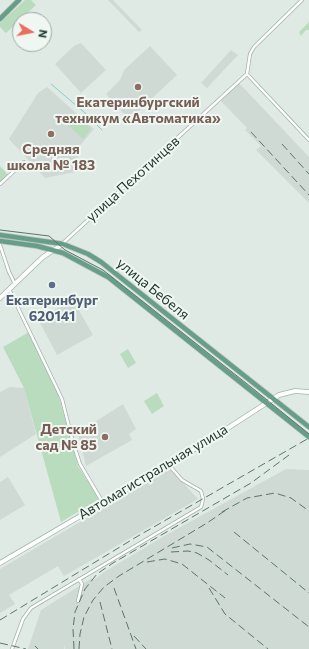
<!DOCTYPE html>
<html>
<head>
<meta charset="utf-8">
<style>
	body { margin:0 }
	#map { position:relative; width:309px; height:649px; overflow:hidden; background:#e0eae4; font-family:Commissioner,sans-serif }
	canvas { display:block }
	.north { position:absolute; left:12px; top:12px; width:40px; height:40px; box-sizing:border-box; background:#f0f7f3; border:1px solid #9daba5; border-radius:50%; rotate:100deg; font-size:11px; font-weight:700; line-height:16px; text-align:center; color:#213930 }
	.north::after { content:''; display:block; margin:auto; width:14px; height:18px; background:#eb6e5d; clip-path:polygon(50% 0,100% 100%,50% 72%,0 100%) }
</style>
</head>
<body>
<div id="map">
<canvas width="309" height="649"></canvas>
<div class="north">N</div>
</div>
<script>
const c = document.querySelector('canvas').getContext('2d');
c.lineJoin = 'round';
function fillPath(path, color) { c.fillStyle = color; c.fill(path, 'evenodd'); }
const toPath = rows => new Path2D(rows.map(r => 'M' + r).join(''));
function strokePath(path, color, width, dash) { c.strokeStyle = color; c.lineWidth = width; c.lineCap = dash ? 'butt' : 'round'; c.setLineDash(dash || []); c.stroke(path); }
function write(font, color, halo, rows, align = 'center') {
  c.font = font + ' Commissioner,sans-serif'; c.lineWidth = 4; c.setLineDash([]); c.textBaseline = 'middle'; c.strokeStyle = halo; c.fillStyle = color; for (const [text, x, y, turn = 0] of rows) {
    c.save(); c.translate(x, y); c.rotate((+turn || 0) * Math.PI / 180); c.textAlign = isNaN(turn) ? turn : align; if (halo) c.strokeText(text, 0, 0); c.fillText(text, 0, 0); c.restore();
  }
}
fillPath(toPath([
	[108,0,113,0,142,30,139,32],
	[81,43,106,70,81,93,55,64,74,46],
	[150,46,177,75,133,116,125,115,106,94,120,80,124,70],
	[231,50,238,55,207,88,201,83],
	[239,83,309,157,309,203,256,150,261,146,245,130,247,128,221,101],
	[47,87,94,129,77,149,80,171,45,178,9,139,38,93],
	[73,300,93,335,57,355,38,319],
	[10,387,24,388,36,434,0,457,0,392],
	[123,404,136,429,129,434,132,440,86,466,78,433],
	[170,469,198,499,64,576,58,566,9,595,15,604,0,613,0,569],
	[286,469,309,470,309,649,65,649,64,645,64,649,28,649,41,610,92,578,94,580,104,572,166,535],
	[8,477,25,505,0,520,0,482]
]), '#cedad3');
fillPath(toPath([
	[25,0,31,0,36,5,6,33,0,27,0,23],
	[309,22,309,30,306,30,301,36,299,32],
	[75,114,91,129,83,139,67,124],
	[0,166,8,175,0,183],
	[29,332,57,390,78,466,99,499,61,522,24,388,3,347],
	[128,349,136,363,128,368,120,354],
	[157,393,164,406,152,414,144,401]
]), '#b9dbbe');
strokePath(toPath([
	[51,84,84,112,102,130]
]), '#8acbcd', 1);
const minor = toPath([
	[247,74,309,140],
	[0,184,24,162],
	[63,243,247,74,250,54,254,47,302,0],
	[0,245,9,272,15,284],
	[9,289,62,399,73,443,80,464,103,503],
	[78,601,82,584,79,579],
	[12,649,23,619,31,608,201,507,203,499,201,491,182,480,168,464]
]);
const secondary = toPath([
	[0,298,43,257,63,244],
	[0,563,200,446,279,395,295,391,309,392]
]);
const primary = toPath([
	[0,19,19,0],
	[0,235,63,244,88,254,101,262,309,427],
	[0,241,37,246,63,253,108,277,309,437]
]);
strokePath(minor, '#a3b1aa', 4);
strokePath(secondary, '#9fb5ab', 5.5);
strokePath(primary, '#bcc4c1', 6);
strokePath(minor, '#fff', 2.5);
strokePath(secondary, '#fff', 4);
strokePath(primary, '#669e88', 4.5);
strokePath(toPath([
	[0,230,49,236,65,250,103,270,251,387,309,434]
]), '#5c756b', 1);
strokePath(toPath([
	[251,132,309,195],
	[282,144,309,174],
	[222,512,247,498,275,493,291,498,309,511],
	[234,532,309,593],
	[172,548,190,544,207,547,309,627],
	[171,552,188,551,197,553,209,560,228,575],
	[147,562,165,559,182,564,225,598],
	[114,588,136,649],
	[209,588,225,614,268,649],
	[100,602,112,649],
	[0,620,138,536,309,438],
	[134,636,146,649],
	[0,643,26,649],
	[35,646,38,649],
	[74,649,73,629,75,612,85,589,97,574,113,563,251,483,289,455],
	[79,649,80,634,84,617,93,600,104,587,119,576,207,523,226,510]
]), '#5c756b', 1, [8, 4]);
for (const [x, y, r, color] of [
	[138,87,4,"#8d6e63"],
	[51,134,4,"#8d6e63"],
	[52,285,4,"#5c6f8a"],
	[105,437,4,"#8d6e63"]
]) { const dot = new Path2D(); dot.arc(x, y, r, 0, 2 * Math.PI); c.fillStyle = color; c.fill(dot); strokePath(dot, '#f0f7f3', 1.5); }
write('bold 14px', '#785e54', '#f0f7f3', [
	["Екатеринбургский",138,102],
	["техникум «Автоматика»",138,118],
	["Средняя",51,149],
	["школа № 183",51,165],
	["Детский",97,429,"right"],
	["сад № 85",97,445,"right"]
]);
write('14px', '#213930', '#f0f7f3', [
	["улица Пехотинцев",133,179,-42],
	["улица Бебеля",153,289,39],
	["Автомагистральная улица",153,472,-31]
]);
write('bold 14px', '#4e5e75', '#f0f7f3', [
	["Екатеринбург",52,300],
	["620141",52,316]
]);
</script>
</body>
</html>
